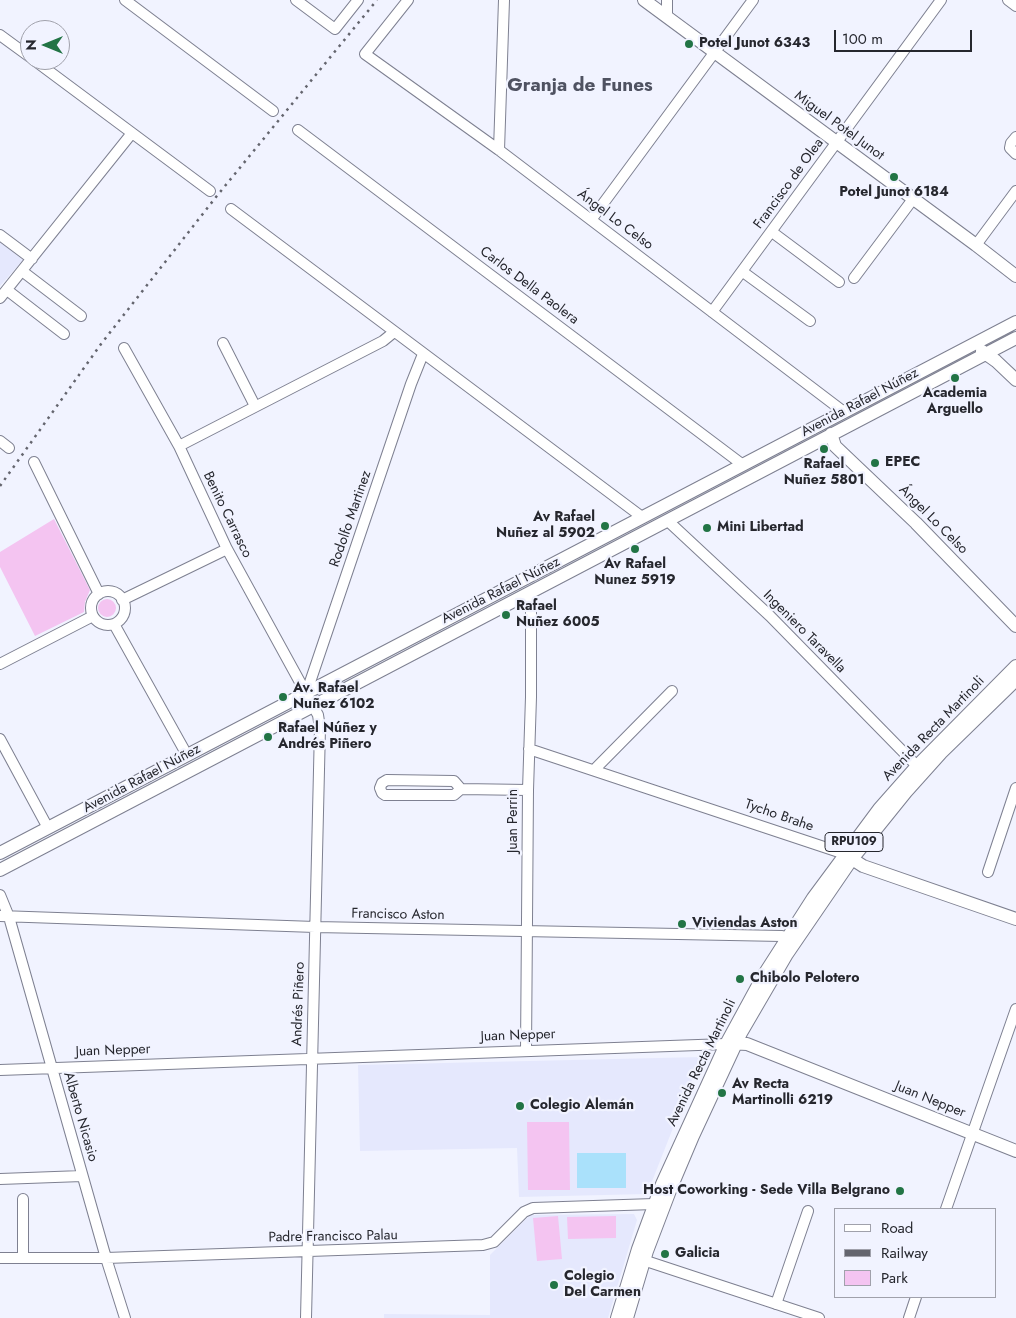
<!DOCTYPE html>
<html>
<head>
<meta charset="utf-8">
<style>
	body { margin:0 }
	#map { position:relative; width:1016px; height:1318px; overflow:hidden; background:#f1f3ff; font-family:Jost,sans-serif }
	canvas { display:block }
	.legend { position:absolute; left:834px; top:1208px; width:162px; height:90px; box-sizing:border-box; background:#f1f3ff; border:1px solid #a0a1ab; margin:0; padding:6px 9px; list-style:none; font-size:15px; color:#26272e }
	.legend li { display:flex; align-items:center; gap:10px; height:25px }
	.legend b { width:25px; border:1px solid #a0a1ab }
	.north { position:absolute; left:20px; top:20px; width:50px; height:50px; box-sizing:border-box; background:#f1f3ff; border:1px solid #a0a1ab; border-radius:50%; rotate:270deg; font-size:14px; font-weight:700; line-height:20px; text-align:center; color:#26272e }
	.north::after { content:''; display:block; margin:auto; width:18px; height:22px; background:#227445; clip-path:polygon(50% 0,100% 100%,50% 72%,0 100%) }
	.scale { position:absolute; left:834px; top:30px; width:138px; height:22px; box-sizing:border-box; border:2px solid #26272e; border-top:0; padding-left:6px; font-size:15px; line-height:18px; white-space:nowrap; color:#26272e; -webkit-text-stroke:4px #f1f3ff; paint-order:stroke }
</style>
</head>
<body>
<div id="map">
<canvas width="1016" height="1318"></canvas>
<ul class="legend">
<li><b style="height:6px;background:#fff"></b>Road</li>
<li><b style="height:6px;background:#64656e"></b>Railway</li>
<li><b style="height:14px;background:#f4c4f1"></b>Park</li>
</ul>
<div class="north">N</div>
<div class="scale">100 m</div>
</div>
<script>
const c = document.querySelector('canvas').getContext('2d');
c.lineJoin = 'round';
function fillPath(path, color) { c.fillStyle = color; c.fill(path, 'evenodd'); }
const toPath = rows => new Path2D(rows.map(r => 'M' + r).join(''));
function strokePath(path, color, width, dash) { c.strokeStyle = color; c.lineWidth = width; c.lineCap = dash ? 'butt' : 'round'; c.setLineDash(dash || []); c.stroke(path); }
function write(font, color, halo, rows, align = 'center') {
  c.font = font + ' Jost,sans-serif'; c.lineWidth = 4.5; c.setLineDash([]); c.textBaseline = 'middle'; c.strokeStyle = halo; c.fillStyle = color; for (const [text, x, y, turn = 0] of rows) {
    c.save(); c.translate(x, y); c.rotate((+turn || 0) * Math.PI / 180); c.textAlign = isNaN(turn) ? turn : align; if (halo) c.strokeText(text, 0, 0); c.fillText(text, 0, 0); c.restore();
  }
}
fillPath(toPath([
	[0,242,23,260,0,286],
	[701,1057,647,1194,519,1197,517,1148,360,1151,358,1065],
	[634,1214,637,1220,608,1318,384,1318,384,1314,490,1315,490,1255,530,1215]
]), '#e5e8fd');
fillPath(toPath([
	[54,519,90,590,85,602,84,612,35,636,0,567,0,552],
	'98 608a9 9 0 1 1 18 0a9 9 0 1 1-18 0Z',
	[527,1122,569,1122,570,1190,528,1190],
	[558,1216,562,1259,537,1261,533,1218],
	[616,1216,616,1238,568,1239,567,1217]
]), '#f4c4f1');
fillPath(toPath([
	[577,1153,626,1153,626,1188,577,1188]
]), '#aae1fb');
const minor = toPath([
	[125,0,273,111],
	[296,0,335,29,358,0],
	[408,0,365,54,499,150,844,412],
	[1008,0,1016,6],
	[667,16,667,0],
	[0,35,30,57],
	[34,60,210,191],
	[298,130,743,465],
	[1016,137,1011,143,1010,148,1016,154],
	[499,150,504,0],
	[231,209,642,517],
	[591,220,753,0],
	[772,232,839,282],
	[0,235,32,259],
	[976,245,1016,191],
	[22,271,81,316],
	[743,272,810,321],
	[854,278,913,199],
	[7,290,64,334],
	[0,298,132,133],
	[712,312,941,0],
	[223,343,255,406],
	[124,348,179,446,227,549,318,715,320,728,306,1318],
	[0,441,9,448],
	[179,446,383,341,394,332],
	[34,462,99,594],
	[668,521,770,616,917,766],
	'91 608a17 17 0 1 1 34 0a17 17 0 1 1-34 0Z',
	[122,600,227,549],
	[114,624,187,755],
	[0,664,93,616],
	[306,694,411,384,423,354],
	[0,739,48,828],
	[529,749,845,854],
	[594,770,672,691],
	[387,780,454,781,461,789,454,795,385,795,382,793,380,788,382,783,387,780],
	[461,789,528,790],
	[988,872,1016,788],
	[0,895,9,917,106,1258,125,1318],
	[0,916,315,927,782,936,793,939],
	[526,1051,528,790,531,697,531,592],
	[0,1070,726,1044],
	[0,1179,82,1176],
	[23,1199,23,1258],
	[946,1209,1016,1009],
	[0,1258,106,1258,483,1245,494,1242,524,1212,533,1208,654,1204],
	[637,1258,819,1318],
	[776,1304,808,1211],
	[909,1318,916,1297]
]);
const major = toPath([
	[644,0,976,245,1016,276],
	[982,351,996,361,1016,380],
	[831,434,835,446,916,523,1016,626],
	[0,853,1016,322],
	[846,855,863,866,1016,919],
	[0,870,1016,338],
	[728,1043,747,1044,1016,1151],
	[617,1318,638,1249,662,1184,726,1044,763,976,813,898,879,809,917,766,1016,666],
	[627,1318,647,1251,671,1188,693,1136,741,1033,787,954,852,859,906,792,941,753,1016,680]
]);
strokePath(minor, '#7e8091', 12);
strokePath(major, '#7e8091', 14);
strokePath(minor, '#fff', 10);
strokePath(major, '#fff', 12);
strokePath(toPath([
	[0,486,101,344,216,197,377,0]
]), '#64656e', 2.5, [2.5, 5]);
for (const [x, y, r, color] of [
	[689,44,5,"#227445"],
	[894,177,5,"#227445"],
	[955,378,5,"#227445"],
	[824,449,5,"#227445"],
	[875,463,5,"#227445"],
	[605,526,5,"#227445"],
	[707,528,5,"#227445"],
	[635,549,5,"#227445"],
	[506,615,5,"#227445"],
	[283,697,5,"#227445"],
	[268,737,5,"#227445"],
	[682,924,5,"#227445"],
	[740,979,5,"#227445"],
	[722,1093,5,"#227445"],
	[520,1106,5,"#227445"],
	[900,1191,5,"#227445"],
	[665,1254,5,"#227445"],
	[554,1285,5,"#227445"]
]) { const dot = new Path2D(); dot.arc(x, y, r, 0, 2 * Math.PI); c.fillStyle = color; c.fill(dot); strokePath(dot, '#f1f3ff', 2); }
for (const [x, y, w] of [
	[854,842,58]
]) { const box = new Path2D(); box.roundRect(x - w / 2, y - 9.5, w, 19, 4); c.fillStyle = '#f1f3ff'; c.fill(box); strokePath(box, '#26272e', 1); }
write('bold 12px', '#26272e', null, [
	["RPU109",854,842]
]);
write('bold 14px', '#26272e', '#f1f3ff', [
	["Potel Junot 6343",699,44],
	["Potel Junot 6184",894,193,"center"],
	["Academia",955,394,"center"],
	["Arguello",955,410,"center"],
	["EPEC",885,463],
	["Rafael",824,465,"center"],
	["Nuñez 5801",824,481,"center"],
	["Av Rafael",595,518,"right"],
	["Nuñez al 5902",595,534,"right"],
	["Mini Libertad",717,528],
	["Av Rafael",635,565,"center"],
	["Nunez 5919",635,581,"center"],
	["Rafael",516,607],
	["Nuñez 6005",516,623],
	["Av. Rafael",293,689],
	["Nuñez 6102",293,705],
	["Rafael Núñez y",278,729],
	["Andrés Piñero",278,745],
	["Viviendas Aston",692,924],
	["Chibolo Pelotero",750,979],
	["Av Recta",732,1085],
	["Martinolli 6219",732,1101],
	["Colegio Alemán",530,1106],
	["Host Coworking - Sede Villa Belgrano",890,1191,"right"],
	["Galicia",675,1254],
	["Colegio",564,1277],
	["Del Carmen",564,1293]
], 'left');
write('14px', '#26272e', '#f1f3ff', [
	["Miguel Potel Junot",839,126,36],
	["Francisco de Olea",789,184,-54],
	["Ángel Lo Celso",615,220,37],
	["Carlos Della Paolera",529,286,37],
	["Avenida Rafael Núñez",860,403,-28],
	["Benito Carrasco",227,515,64],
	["Rodolfo Martinez",351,519,-71],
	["Ángel Lo Celso",933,520,45],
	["Avenida Rafael Núñez",501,591,-27],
	["Ingeniero Taravella",804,632,45],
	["Avenida Recta Martinoli",934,729,-46],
	["Avenida Rafael Núñez",142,779,-28],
	["Tycho Brahe",779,816,19],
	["Juan Perrin",514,821,-90],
	["Francisco Aston",398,915,1],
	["Andrés Piñero",299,1004,-88],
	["Juan Nepper",518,1036,-2],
	["Juan Nepper",113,1051,-2],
	["Avenida Recta Martinoli",702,1063,-64],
	["Juan Nepper",930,1100,22],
	["Alberto Nicasio",80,1117,74],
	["Padre Francisco Palau",333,1237,-1]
]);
write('bold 19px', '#4f5261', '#f1f3ff', [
	["Granja de Funes",580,86]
]);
</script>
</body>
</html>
